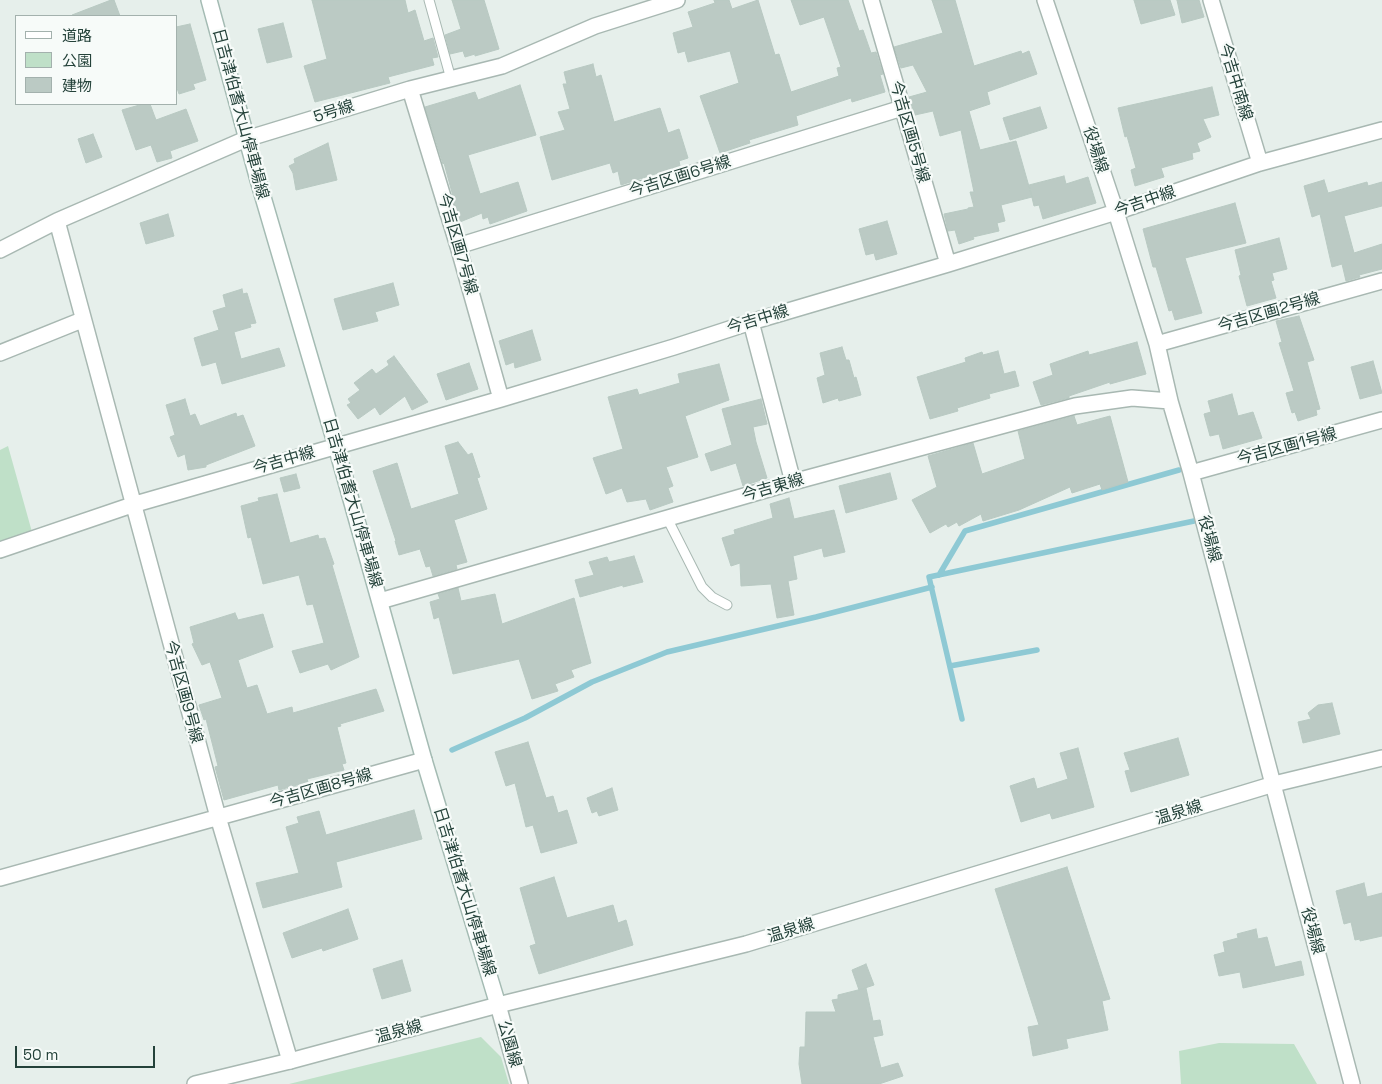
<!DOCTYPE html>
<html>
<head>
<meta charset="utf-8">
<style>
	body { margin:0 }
	#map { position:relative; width:1382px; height:1084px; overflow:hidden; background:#e6efeb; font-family:"Space Grotesk","Noto Sans JP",sans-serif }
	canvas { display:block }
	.legend { position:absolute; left:15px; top:15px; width:162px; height:90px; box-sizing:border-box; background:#f7fbf9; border:1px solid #a3b1ad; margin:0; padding:6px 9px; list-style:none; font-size:15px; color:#24423a }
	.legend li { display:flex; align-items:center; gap:10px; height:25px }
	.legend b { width:25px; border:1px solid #a3b1ad }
	.scale { position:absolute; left:15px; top:1046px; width:140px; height:22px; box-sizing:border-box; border:2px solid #24423a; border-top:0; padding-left:6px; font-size:15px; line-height:18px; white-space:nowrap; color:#24423a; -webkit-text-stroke:4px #f7fbf9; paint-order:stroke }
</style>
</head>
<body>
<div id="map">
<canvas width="1382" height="1084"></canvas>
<ul class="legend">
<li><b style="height:6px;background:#fff"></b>道路</li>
<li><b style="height:14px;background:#bfe0c8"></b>公園</li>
<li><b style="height:14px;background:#bbcac4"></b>建物</li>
</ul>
<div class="scale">50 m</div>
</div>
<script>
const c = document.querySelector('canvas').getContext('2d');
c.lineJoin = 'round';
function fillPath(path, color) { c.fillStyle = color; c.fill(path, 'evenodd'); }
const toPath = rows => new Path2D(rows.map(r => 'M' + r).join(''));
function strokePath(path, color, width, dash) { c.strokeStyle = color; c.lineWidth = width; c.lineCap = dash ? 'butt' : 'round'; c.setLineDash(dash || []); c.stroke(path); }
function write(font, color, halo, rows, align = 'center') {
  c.font = font + ' "Space Grotesk","Noto Sans JP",sans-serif'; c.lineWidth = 4.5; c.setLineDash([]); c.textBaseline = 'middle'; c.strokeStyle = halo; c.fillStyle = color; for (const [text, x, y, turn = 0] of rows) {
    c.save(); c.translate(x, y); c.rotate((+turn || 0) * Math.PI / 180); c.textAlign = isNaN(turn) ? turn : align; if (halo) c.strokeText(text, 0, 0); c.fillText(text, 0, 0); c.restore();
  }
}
fillPath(toPath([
	[8,446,32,532,0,543,0,450],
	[481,1037,501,1057,509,1084,289,1084],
	[1219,1043,1294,1044,1317,1084,1181,1084,1179,1051]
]), '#bfe0c8');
strokePath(toPath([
	[939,575,965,531,1179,470],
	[950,666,1037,650],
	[962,719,929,577,1194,521],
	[452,750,525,718,592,682,667,652,816,617,932,587]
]), '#8ec9d4', 5.5);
const building = toPath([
	[111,0,114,0,120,16,72,16,72,15,111,0],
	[312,0,405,0,408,13,415,10,424,41,433,38,438,57,432,58,434,65,388,77,390,83,315,102,304,66,327,59,312,0],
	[452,0,484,0,499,49,475,56,475,54,465,57,463,51,450,54,445,35,461,29,452,0],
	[714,0,729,0,732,9,758,0,775,55,779,54,791,92,839,76,837,68,841,67,824,17,800,25,791,0,848,0,859,31,863,30,871,53,876,52,883,74,880,75,885,92,852,102,851,98,796,116,798,125,749,140,750,143,720,153,700,96,739,83,730,51,688,62,685,51,678,53,673,33,693,27,688,12,715,3,714,0],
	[932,0,955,0,974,66,1021,51,1022,54,1029,51,1037,74,987,92,990,104,969,111,980,150,1016,141,1032,197,1001,205,1005,221,997,223,999,231,973,237,974,239,959,244,955,230,948,231,944,214,968,209,968,208,974,207,970,192,974,192,961,130,940,136,933,111,915,115,909,97,927,92,913,65,901,68,894,47,943,33,932,0],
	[1134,0,1170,0,1175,15,1141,24,1134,0],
	[1177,0,1199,0,1204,17,1182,23,1177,0],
	[283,23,292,57,267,63,258,29,283,23],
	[190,24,206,80,193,84,195,89,179,94,176,85,176,27,190,24],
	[593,64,596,77,601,75,614,122,660,108,668,133,679,129,688,158,679,161,680,166,621,185,618,171,613,173,610,163,552,180,540,137,565,130,558,112,570,109,563,84,567,84,564,72,593,64],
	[520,85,536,135,468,155,480,194,518,182,527,211,490,224,488,217,483,219,482,213,460,222,444,163,443,164,425,107,475,92,478,100,520,85],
	[1212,87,1219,115,1203,119,1211,137,1197,143,1200,151,1192,153,1193,159,1161,168,1164,177,1135,186,1131,170,1136,168,1127,136,1125,137,1118,108,1212,87],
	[143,104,150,104,156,120,186,109,198,141,170,151,172,158,157,162,151,145,136,150,122,110,143,104],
	[1040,107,1047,128,1010,140,1003,118,1040,107],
	[93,134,102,157,86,163,78,139,93,134],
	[328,143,337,180,296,190,293,173,289,166,295,163,294,159,328,143],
	[1064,176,1066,184,1088,177,1096,203,1043,219,1039,205,1034,206,1029,185,1064,176],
	[1324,180,1328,193,1367,182,1368,186,1382,182,1382,206,1344,216,1354,253,1382,244,1382,269,1359,275,1360,277,1346,281,1342,264,1332,267,1320,214,1312,217,1304,186,1324,180],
	[1235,203,1246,243,1185,258,1202,313,1175,320,1172,310,1169,311,1156,267,1153,267,1143,229,1235,203],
	[168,214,174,236,146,244,140,223,168,214],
	[887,221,897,254,876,260,874,253,866,255,859,229,887,221],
	[1279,238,1287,269,1272,273,1274,280,1271,281,1276,298,1247,306,1239,276,1241,275,1235,250,1279,238],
	[393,283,399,305,375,312,378,321,343,330,334,299,393,283],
	[242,289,243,294,247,293,256,323,250,324,251,327,234,332,241,359,279,348,285,366,222,384,216,362,202,366,194,338,219,330,213,311,226,307,223,295,242,289],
	[1299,316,1314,360,1307,362,1320,409,1316,410,1317,415,1298,421,1295,412,1292,413,1286,393,1294,391,1279,343,1282,342,1276,321,1299,316],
	[532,330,541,360,515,368,514,362,506,365,499,341,532,330],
	[1137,342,1146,374,1110,384,1110,382,1069,396,1069,398,1041,405,1033,382,1053,375,1050,364,1088,351,1089,355,1137,342],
	[842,347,846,360,849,360,854,378,856,377,861,395,839,401,838,398,823,403,817,378,825,375,820,353,842,347],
	[998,351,1004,374,1015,371,1019,386,989,394,990,398,957,408,958,411,930,419,917,377,966,362,965,358,982,352,983,355,998,351],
	[394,356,428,402,412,410,405,396,380,415,375,407,358,419,347,405,351,403,348,399,360,390,354,383,372,369,376,374,389,365,387,361,394,356],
	[1373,361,1382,393,1360,399,1351,367,1373,361],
	[469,363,478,389,446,400,437,374,469,363],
	[719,364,729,400,685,416,698,457,666,467,673,486,668,488,673,502,650,510,646,499,627,502,622,488,606,494,593,458,623,449,608,397,637,389,639,395,680,383,678,374,719,364],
	[1232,394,1238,416,1253,412,1262,438,1223,449,1219,434,1210,436,1204,414,1211,412,1208,401,1232,394],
	[185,399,190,416,195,414,200,426,236,413,237,417,243,415,255,446,206,465,206,467,188,470,185,454,178,457,170,437,175,435,166,405,185,399],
	[761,399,767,424,753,427,756,442,767,478,743,486,736,463,711,471,705,454,732,445,722,409,761,399],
	[1074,416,1077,425,1110,416,1128,482,1102,490,1100,484,1072,493,1070,487,1019,510,983,521,981,514,959,526,957,522,948,527,946,524,930,533,912,500,937,487,928,456,973,443,982,474,1025,459,1018,431,1074,416],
	[458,442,468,455,472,453,480,477,477,478,487,509,454,520,467,562,456,565,457,569,433,576,430,566,426,567,420,549,399,555,395,541,396,541,373,471,397,463,411,509,459,494,445,446,458,442],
	[890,473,897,499,846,513,839,486,890,473],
	[296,474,300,488,284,492,280,478,296,474],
	[277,494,290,543,318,535,319,539,325,538,334,564,332,565,359,657,331,670,328,664,300,673,292,651,324,643,313,604,307,605,299,575,263,584,251,537,248,538,241,506,259,501,258,498,277,494],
	[789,498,794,519,834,510,845,552,824,557,822,548,793,556,797,579,788,581,794,615,777,618,771,584,741,586,740,563,731,566,722,538,735,534,734,530,773,518,770,504,789,498],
	[634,556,643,582,623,587,623,585,580,597,575,580,594,575,589,562,607,557,609,562,634,556],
	[458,588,461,601,495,594,502,624,574,598,591,663,571,670,574,677,555,684,558,691,532,699,519,659,453,674,439,617,434,619,430,602,440,599,438,594,458,588],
	[235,613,238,620,263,614,273,647,238,660,247,688,257,685,267,714,292,707,293,713,376,689,384,711,340,724,341,726,337,727,346,763,342,764,344,770,307,779,308,782,279,790,278,785,224,800,215,767,218,766,206,719,204,720,199,705,222,698,210,662,202,665,192,644,194,643,190,627,235,613],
	[1332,703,1340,734,1303,743,1298,722,1311,719,1308,713,1318,705,1332,703],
	[1178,738,1189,775,1131,792,1125,771,1130,770,1124,753,1178,738],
	[528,742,546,798,553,796,558,813,567,810,577,843,541,853,533,825,526,827,515,783,506,786,495,752,528,742],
	[1078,748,1094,807,1052,819,1050,813,1021,822,1010,786,1034,778,1037,789,1068,779,1060,753,1078,748],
	[612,788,618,810,599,816,597,811,592,813,587,798,612,788],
	[414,810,422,839,336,862,342,887,263,908,256,883,299,873,286,827,299,823,297,817,319,811,326,835,414,810],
	[1067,867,1110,999,1102,1001,1108,1030,1066,1039,1068,1048,1033,1056,1028,1027,1039,1025,995,889,1067,867],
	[554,877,567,918,613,905,618,923,626,920,633,945,539,974,530,946,536,944,520,888,554,877],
	[1364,883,1367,897,1382,893,1382,936,1360,941,1360,939,1355,940,1351,922,1344,924,1336,891,1364,883],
	[348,909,358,939,323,951,322,948,292,958,283,933,348,909],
	[1256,929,1258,939,1267,937,1275,967,1301,961,1304,975,1243,988,1240,972,1219,976,1214,955,1225,952,1223,942,1238,938,1237,934,1256,929],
	[402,960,411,991,382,999,373,969,402,960],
	[866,964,874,985,859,990,852,970,866,964],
	[866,988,873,1021,880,1020,883,1035,873,1037,881,1068,898,1063,903,1076,879,1084,802,1084,799,1064,800,1047,805,1047,806,1012,836,1012,832,1000,838,999,838,995,866,988]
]);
fillPath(building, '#bbcac4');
strokePath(building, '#b8c9c2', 1);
const service = toPath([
	[429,0,451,79],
	[667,518,702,587,712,597,727,605]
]);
const minor = toPath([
	[871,0,948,264],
	[1045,0,1116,212,1157,344,1170,401,1191,473,1352,1084],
	[1211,0,1260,163],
	[410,89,458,246,501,399],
	[57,221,218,817,290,1061],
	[458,246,902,108],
	[0,250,57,221,246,139,410,89,502,66,595,26,677,0],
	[751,322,793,482],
	[1157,344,1382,281],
	[0,353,82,320],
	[1191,473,1382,420],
	[0,550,132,505,501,399,674,347,751,322,948,264,1116,212,1260,163,1382,130],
	[380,601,793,482,1075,406,1132,398,1170,401],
	[0,878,424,760],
	[498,1005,520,1084]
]);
const tertiary = toPath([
	[195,1084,290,1061,498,1005,746,944,1274,784,1382,758]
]);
const secondary = toPath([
	[209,0,258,180,336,446,424,760,498,1005]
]);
strokePath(service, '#a8b8b2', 11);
strokePath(minor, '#a8b8b2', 18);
strokePath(tertiary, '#a8b8b2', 18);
strokePath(secondary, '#a4bbb3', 18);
strokePath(service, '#fff', 9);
strokePath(minor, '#fff', 15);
strokePath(tertiary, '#fff', 15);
strokePath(secondary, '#fff', 15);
write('16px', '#24423a', '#f7fbf9', [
	["今吉中南線",1235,82,73],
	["5号線",334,112,-17],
	["日吉津伯耆大山停車場線",240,114,75],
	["今吉区画5号線",909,132,74],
	["役場線",1095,150,72],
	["今吉区画6号線",680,177,-17],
	["今吉中線",1145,202,-19],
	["今吉区画7号線",457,244,74],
	["今吉区画2号線",1269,313,-16],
	["今吉中線",758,320,-17],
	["今吉区画1号線",1287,447,-15],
	["今吉中線",284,461,-16],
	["今吉東線",773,488,-16],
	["日吉津伯耆大山停車場線",352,503,74],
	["役場線",1209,539,75],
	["今吉区画9号線",183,692,75],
	["今吉区画8号線",321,789,-16],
	["温泉線",1179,813,-17],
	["日吉津伯耆大山停車場線",464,892,73],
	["温泉線",791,931,-17],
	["役場線",1312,931,75],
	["温泉線",399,1032,-15],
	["公園線",509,1044,74]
]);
</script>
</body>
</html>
